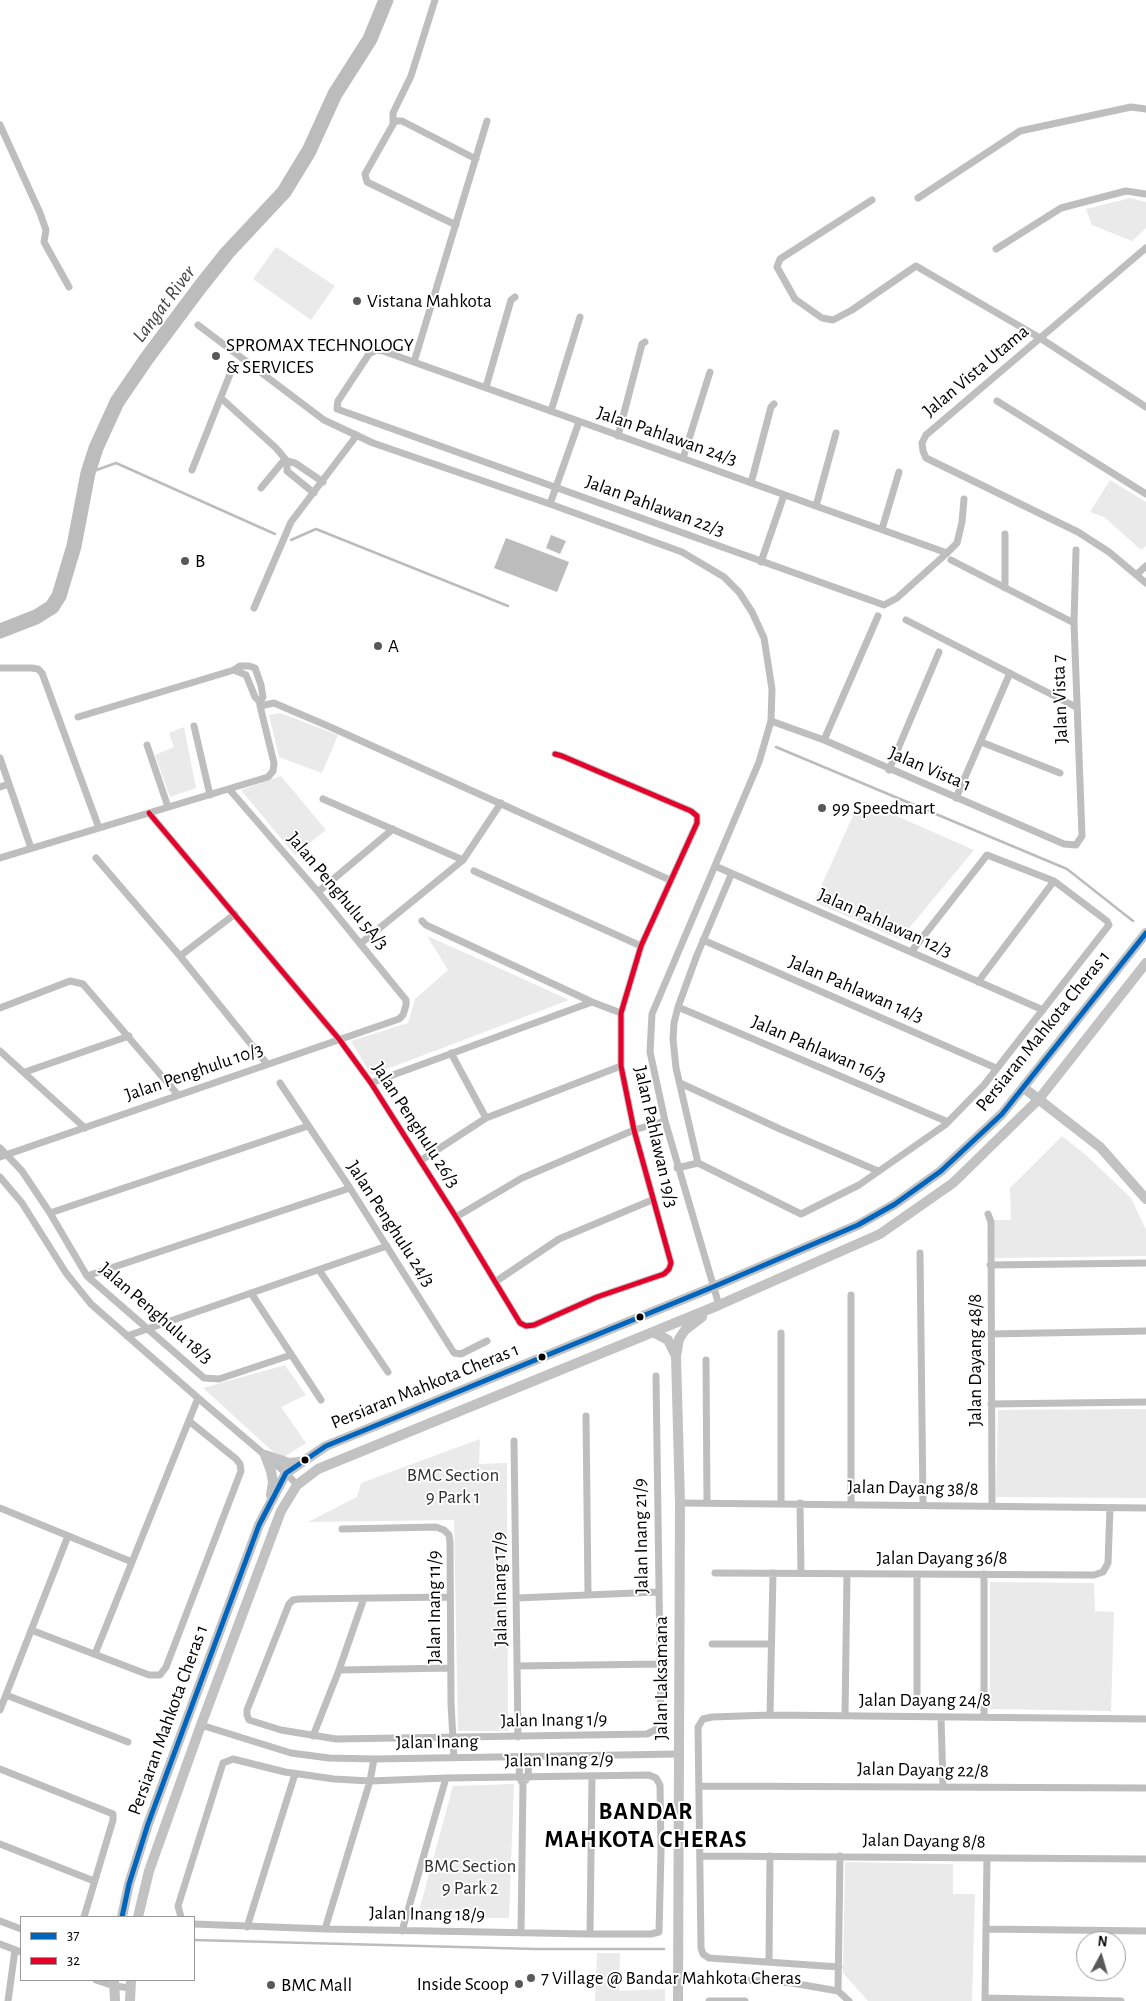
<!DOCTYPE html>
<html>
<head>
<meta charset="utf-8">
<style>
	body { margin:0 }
	#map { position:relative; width:1146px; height:2001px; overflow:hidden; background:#fff; font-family:"Alegreya Sans",sans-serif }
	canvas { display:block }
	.legend { position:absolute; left:20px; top:1916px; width:175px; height:65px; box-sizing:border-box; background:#fff; border:1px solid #999; margin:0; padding:6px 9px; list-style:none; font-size:15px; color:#000 }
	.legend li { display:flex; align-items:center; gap:10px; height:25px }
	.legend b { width:25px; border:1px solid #999 }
	.north { position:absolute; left:1076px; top:1931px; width:50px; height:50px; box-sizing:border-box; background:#fff; border:1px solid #999; border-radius:50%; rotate:6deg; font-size:14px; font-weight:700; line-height:20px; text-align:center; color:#000 }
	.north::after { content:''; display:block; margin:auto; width:18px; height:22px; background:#595959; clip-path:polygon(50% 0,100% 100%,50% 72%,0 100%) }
</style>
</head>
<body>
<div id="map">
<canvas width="1146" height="2001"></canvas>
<ul class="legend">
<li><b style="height:6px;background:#0065bd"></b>37</li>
<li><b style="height:6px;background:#e4002b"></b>32</li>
</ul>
<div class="north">N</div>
</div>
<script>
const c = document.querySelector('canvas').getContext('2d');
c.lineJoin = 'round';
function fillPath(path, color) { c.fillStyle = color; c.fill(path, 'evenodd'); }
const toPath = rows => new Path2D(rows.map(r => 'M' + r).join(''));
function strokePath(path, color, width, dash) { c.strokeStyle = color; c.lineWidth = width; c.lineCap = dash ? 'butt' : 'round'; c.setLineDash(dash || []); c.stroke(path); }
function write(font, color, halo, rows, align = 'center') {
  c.font = font + ' "Alegreya Sans",sans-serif'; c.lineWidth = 4; c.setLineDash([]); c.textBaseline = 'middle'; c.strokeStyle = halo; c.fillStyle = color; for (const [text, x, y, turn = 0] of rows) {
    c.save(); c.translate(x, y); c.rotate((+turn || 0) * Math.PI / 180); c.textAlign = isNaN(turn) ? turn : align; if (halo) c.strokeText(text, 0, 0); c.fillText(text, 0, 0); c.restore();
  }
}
fillPath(toPath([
	[1130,198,1146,202,1146,228,1132,241,1092,225,1086,209],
	[276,247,335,286,311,320,253,279],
	[1110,480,1146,502,1146,546,1141,550,1104,517,1090,512],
	[280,713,338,735,322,773,279,757,269,715],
	[184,727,196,788,170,797,155,755,174,747,169,733],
	[281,776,326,830,295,855,241,790],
	[860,800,974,850,900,939,814,902],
	[427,936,488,963,569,1000,371,1075,351,1041,408,1023,415,999,448,970],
	[1062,1136,1087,1156,1131,1198,1146,1230,1146,1256,995,1258,994,1220,1011,1220,1010,1188],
	[285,1365,306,1395,281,1407,306,1443,281,1459,203,1388],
	[1146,1409,1146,1498,996,1497,998,1410],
	[480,1439,479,1464,507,1463,508,1731,458,1731,454,1520,308,1522,357,1497,361,1483],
	[990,1582,1094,1583,1095,1611,1114,1612,1111,1711,990,1709],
	[514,1784,509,1918,417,1918,453,1786],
	[845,1862,953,1864,953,1894,975,1894,972,2001,868,2001,843,1973],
	[597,1953,620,1953,619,1991,665,1989,665,2001,595,2001]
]), '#eaeaea');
fillPath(toPath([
	[551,535,566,541,560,554,546,548],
	[506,538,569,562,557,592,494,568]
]), '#bcbcbc');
strokePath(toPath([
	[88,473,116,463,275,534],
	[291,540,316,529,508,606],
	[776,747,1067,869,1133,921],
	[194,1940,535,1949,664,1949]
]), '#bcbcbc', 2.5);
strokePath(toPath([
	[0,631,36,617,52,607,59,596,74,546,88,473,96,448,117,402,147,358,200,287,227,253,284,192,309,151,335,94,370,39,386,0]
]), '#bcbcbc', 15);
strokePath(toPath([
	[393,123,393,113,411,76,435,0],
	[0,125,40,213,46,230,44,242,69,287],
	[918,198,1020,131,1131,107,1146,109],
	[872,200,780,259,777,267,795,299,822,318,833,320,852,310,916,266,1040,338,1146,407],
	[456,225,367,182,365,174,395,121,402,121,476,159],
	[1146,248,926,435,922,443,923,451,926,458,1078,532,1109,552,1146,583],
	[996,249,1061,208,1126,191,1146,194],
	[198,325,324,420,373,443,550,504,682,552,724,577,739,592,752,612,764,638,772,689,771,721,759,762,652,1014,650,1052,665,1121,719,1305],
	[414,362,487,121],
	[486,387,511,300,515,297],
	[221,398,276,448,287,461,295,463,323,482],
	[997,401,1146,494],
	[551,411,580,317],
	[618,436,642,344,645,342],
	[683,458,710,372],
	[287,461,287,471,314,493],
	[192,470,232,369],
	[751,483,771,407,774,404],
	[261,488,285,459],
	[550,504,579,422],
	[816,506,836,433],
	[882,529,899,472],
	[947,553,383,351,376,350,369,354,338,401,337,409,884,605,897,598,947,553,957,543,962,522,964,499],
	[951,560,1074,623],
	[761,562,784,495],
	[1136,575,1146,566],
	[1005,588,1005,534],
	[254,608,291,522,357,435],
	[906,620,1076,707],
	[0,668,32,668,38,669,42,673,99,828],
	[234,670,246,675,255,697,260,702],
	[260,706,274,703,328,726,670,880],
	[771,721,824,740,1064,844,1076,845,1082,836,1074,623,1076,550],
	[194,726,210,795],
	[824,740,878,616],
	[981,742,1060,773],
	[147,745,168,807],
	[0,758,31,848],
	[889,770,939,652],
	[0,787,9,784],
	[956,798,1010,673],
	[323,799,463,860],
	[149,813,339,1039,371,1083,456,1217,520,1323,526,1326,534,1325,597,1297,664,1274,669,1269,671,1263,634,1130,621,1066,621,1013,641,946,697,823,697,816,691,811,562,756,555,754],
	[0,858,268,777,273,771,274,763,260,706,260,702,263,697,261,685,255,668,249,666,240,666,234,670,78,717],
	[96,858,180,956,267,1064],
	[715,866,1043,1010],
	[474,871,641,946],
	[318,892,393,829],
	[422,921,426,925,592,1002,621,1013],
	[703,940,996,1068],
	[360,944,463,860,501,803],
	[180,956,235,914],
	[978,982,1054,881],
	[678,1007,948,1122],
	[0,1008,70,981,83,984,178,1095],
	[0,1051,85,1128],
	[451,1053,486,1118],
	[25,1072,129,1036],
	[280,1083,350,1188,454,1353,461,1354,487,1341],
	[371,1083,592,1002],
	[680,1083,780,1129,878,1171],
	[0,1148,22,1171,50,1213,87,1276,204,1378,219,1379,291,1355],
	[0,1157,399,1019,403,1015,406,1005,406,1000,318,892,229,789],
	[420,1161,486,1118,621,1066],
	[698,1163,801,1214,859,1185,945,1125,984,1085,1109,925,1107,921,1054,881,987,855,911,952],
	[698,1163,676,1068,673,1039,674,1023,678,1007,697,955,731,875],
	[677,1168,698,1163],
	[0,1177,22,1203,66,1273,91,1304,198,1398,286,1473,297,1485],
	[50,1213,308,1126],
	[988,1214,991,1222,992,1505],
	[456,1217,522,1178,634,1130,665,1121],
	[920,1253,923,1504],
	[990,1265,1146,1263],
	[319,1270,388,1372],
	[87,1276,350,1188],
	[495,1282,559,1239,652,1200],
	[251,1293,321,1400],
	[781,1333,781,1503],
	[991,1334,1146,1331],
	[127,1336,387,1246],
	[706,1360,707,1503],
	[991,1404,1146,1402],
	[586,1416,588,1594],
	[514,1441,518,1737],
	[680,1503,1146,1508],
	[800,1503,801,1573],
	[851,1503,851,1295],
	[0,1508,132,1562],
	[342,1529,436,1527,444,1530,449,1535,450,1542,451,1703,454,1758],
	[715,1573,1094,1575,1103,1572,1108,1563,1110,1508],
	[450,1597,299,1599,293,1600,289,1604,247,1710,247,1715,249,1720,281,1730,336,1739,647,1734,661,1727,656,1376],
	[517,1598,658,1592],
	[31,1630,149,1675,160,1675,166,1667,241,1471,240,1464,236,1459,189,1421],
	[712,1644,771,1644],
	[95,1654,198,1398],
	[517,1666,660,1664],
	[339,1670,451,1668],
	[917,1693,917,1574],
	[6,1695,128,1742],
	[0,1710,68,1536],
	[770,1715,773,1573],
	[845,1716,847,1574],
	[941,1717,943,1786],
	[984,1717,984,1574],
	[201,1725,291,1753,329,1758,374,1759,679,1754],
	[313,1736,339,1670,364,1598],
	[520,1757,519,1777,523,1784,521,1932],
	[0,1769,113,1814,113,1820,84,1917],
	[526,1780,528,1777,529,1757],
	[699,1786,1146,1788],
	[0,1844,94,1881],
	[701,1856,1146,1859],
	[181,1917,178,1906,223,1763,233,1759,285,1772,334,1779,370,1781,446,1778,649,1775,656,1778,660,1785,661,1852,659,1932,651,1934,590,1934,325,1929,194,1924],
	[0,1921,21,1929],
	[247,1927,295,1774],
	[325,1929,370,1781,374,1759],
	[986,1929,1146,1931],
	[402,1931,446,1778],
	[590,1934,592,1776],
	[0,1944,21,1952],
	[769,1962,770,1856],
	[839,1967,709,1958,703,1954,701,1948,698,1727,703,1719,712,1717,770,1715,1146,1719],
	[678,1976,792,1983,838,1991,849,2001],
	[96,1980,114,1986,131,1988],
	[838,1991,840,1856],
	[985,1998,1121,2001],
	[8,2001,15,1950],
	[709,2001,745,2001],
	[985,2001,987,1858]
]), '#bebebe', 7);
strokePath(toPath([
	[1024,1088,1100,1147,1146,1199],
	[653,1332,668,1340,676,1356],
	[265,1455,271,1471,273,1482,271,1495],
	[265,1455,289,1463,300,1462],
	[122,1917,129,1884,148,1824,259,1525,286,1473,326,1446,713,1287,858,1225,895,1204,941,1171,1002,1114,1146,933],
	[138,1917,149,1871,201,1725,281,1511,297,1485,318,1469,719,1305,880,1234,953,1183,1039,1099,1146,963],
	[114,1980,115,2001],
	[130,2001,131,1980],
	[678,2001,680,1503,676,1356,679,1339,685,1330,702,1317]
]), '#c2c2c2', 10);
strokePath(toPath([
	[122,1917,129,1884,148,1824,259,1525,286,1473,326,1446,713,1287,858,1225,895,1204,941,1171,1002,1114,1146,933]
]), '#0065bd', 5);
strokePath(toPath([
	[149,813,339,1039,371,1083,456,1217,520,1323,526,1326,534,1325,597,1297,664,1274,669,1269,671,1263,634,1130,621,1066,621,1013,641,946,697,823,697,816,691,811,562,756,555,754]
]), '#e4002b', 5);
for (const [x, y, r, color] of [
	[357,301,5,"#595959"],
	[216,356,5,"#595959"],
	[185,561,5,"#595959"],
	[378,646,5,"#595959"],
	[822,808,5,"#595959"],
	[640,1317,4.5,"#000"],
	[542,1357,4.5,"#000"],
	[305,1460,4.5,"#000"],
	[531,1978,5,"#595959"],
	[519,1984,5,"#595959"],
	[271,1985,5,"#595959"]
]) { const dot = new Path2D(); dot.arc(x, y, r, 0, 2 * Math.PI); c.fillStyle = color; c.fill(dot); strokePath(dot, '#fff', 2); }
write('19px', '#000', '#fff', [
	["Vistana Mahkota",367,301],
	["SPROMAX TECHNOLOGY",226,345],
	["& SERVICES",226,367],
	["B",195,561],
	["A",388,646],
	["99 Speedmart",832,808],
	["7 Village @ Bandar Mahkota Cheras",541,1978],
	["Inside Scoop",509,1984,"right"],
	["BMC Mall",281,1985]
], 'left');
write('19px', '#000', '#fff', [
	["Jalan Vista Utama",976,371,-40],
	["Jalan Pahlawan 24/3",667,436,19],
	["Jalan Pahlawan 22/3",655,506,20],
	["Jalan Vista 7",1060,699,-92],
	["Jalan Vista 1",930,769,23],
	["Jalan Penghulu 5A/3",338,891,50],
	["Jalan Pahlawan 12/3",885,923,24],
	["Jalan Pahlawan 14/3",856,989,23],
	["Persiaran Mahkota Cheras 1",1043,1031,-51],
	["Jalan Pahlawan 16/3",819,1049,23],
	["Jalan Penghulu 10/3",194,1072,-19],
	["Jalan Penghulu 26/3",416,1125,57],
	["Jalan Pahlawan 19/3",656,1137,77],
	["Jalan Penghulu 24/3",391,1224,57],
	["Jalan Penghulu 18/3",156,1313,41],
	["Jalan Dayang 48/8",975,1360,-90],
	["Persiaran Mahkota Cheras 1",425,1386,-22],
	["Jalan Dayang 38/8",913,1488,1],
	["Jalan Inang 21/9",641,1536,-91],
	["Jalan Dayang 36/8",942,1558],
	["Jalan Inang 17/9",500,1589,-91],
	["Jalan Inang 11/9",434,1607,-90],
	["Jalan Laksamana",661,1678,-90],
	["Jalan Dayang 24/8",925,1700],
	["Persiaran Mahkota Cheras 1",168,1720,-70],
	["Jalan Inang 1/9",554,1720,-1],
	["Jalan Inang",437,1742,-1],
	["Jalan Inang 2/9",559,1760,-1],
	["Jalan Dayang 22/8",923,1770,1],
	["Jalan Dayang 8/8",924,1841,1],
	["Jalan Inang 18/9",427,1914,1]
]);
write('19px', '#303030', '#fff', [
	["BMC Section",453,1475],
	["9 Park 1",453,1497],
	["BMC Section",470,1866],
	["9 Park 2",470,1888]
]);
write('italic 20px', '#414141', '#fff', [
	["Langat River",164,304,-53]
]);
c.letterSpacing = '1px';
write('bold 24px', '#000', '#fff', [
	["BANDAR",646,1812],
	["MAHKOTA CHERAS",646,1840]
]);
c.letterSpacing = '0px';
</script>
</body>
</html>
